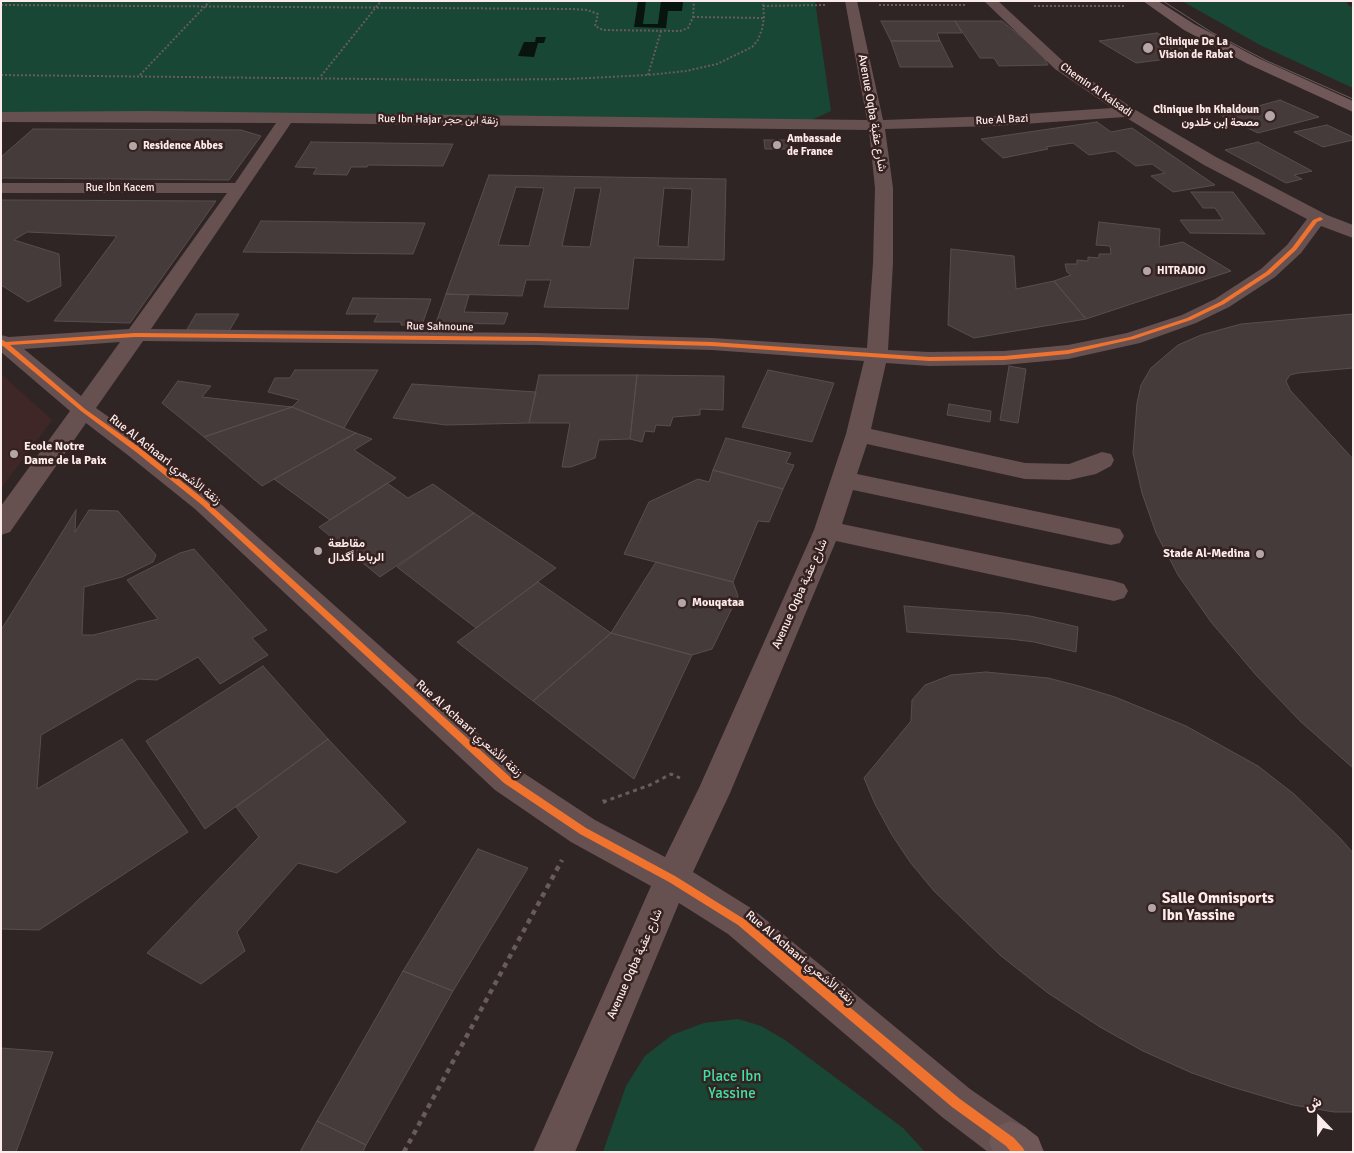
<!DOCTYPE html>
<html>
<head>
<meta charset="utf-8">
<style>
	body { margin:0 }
	#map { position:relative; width:1354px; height:1153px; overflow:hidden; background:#302525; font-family:Signika,Vazirmatn,sans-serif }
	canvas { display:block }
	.frame { position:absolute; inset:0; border:2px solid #fbeceb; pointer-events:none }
	.north { position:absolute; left:1294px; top:1093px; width:50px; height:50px; -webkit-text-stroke:4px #352120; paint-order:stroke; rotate:338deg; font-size:14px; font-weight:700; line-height:20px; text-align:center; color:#fbeceb }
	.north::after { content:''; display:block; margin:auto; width:18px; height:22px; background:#fbeceb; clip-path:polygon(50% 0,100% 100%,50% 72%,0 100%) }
</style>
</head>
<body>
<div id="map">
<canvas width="1354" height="1153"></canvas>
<div class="frame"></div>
<div class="north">ش</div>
</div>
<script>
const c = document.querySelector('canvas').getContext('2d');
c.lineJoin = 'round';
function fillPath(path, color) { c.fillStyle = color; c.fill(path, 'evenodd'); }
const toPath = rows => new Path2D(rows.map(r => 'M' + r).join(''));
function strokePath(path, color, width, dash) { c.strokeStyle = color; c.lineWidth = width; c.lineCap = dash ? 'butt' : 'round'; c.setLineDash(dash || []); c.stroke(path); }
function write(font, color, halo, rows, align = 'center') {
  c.font = font + ' Signika,Vazirmatn,sans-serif'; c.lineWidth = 5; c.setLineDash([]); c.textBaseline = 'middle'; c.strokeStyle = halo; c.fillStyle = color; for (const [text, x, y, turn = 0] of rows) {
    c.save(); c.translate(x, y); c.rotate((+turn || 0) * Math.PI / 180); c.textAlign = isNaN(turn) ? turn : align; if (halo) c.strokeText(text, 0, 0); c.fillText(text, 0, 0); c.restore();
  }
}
fillPath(toPath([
	[1,374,52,420,1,488]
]), '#402727');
fillPath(toPath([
	[1,1,815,1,831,111,807,122,1,112],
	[1182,1,1346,1,1349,6,1353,7,1353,88,1260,45],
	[738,1019,761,1026,785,1040,903,1128,925,1152,603,1152,626,1086,645,1056,672,1035,704,1023]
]), '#184835');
fillPath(toPath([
	[638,1,646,1,643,24,658,24,661,1,683,2,682,11,668,11,666,28,634,27],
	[536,37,546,37,544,43,538,43,534,57,518,56,524,42,535,42]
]), '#08140d');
const building = toPath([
	[881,21,955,21,962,33,937,33,940,41,891,41,881,21],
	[955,21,1002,21,1041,53,1048,65,999,66,994,58,980,58,955,21],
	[1157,33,1199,55,1136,63,1099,41,1157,33],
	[891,41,940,41,953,67,900,67,891,41],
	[1280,100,1319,117,1258,133,1222,116,1280,100],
	[1097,122,1111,132,1132,128,1215,185,1173,192,1151,176,1165,173,1152,164,1136,166,1115,151,1089,155,1073,143,1046,147,1048,149,1003,158,981,139,1097,122],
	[1327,125,1353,137,1353,140,1323,147,1294,132,1327,125],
	[33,129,241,130,261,136,229,180,1,178,1,157,33,129],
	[764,140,789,140,790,149,765,149,764,140],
	[311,142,453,144,443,166,368,165,367,167,351,167,347,175,313,174,317,168,295,167,311,142],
	[1258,142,1312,171,1294,175,1302,179,1286,183,1225,150,1258,142],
	[489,175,726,179,724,260,634,258,628,309,544,307,551,280,526,280,522,296,446,294,489,175],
	[516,187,544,188,529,246,498,245,516,187],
	[575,188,601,188,590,247,562,246,575,188],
	[664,188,692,189,688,247,658,246,664,188],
	[1191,192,1233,192,1265,234,1190,233,1180,220,1223,220,1215,208,1203,208,1191,192],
	[1,200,216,201,130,323,54,321,117,236,27,232,14,240,59,254,61,286,28,302,1,285,1,200],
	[261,221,425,223,413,254,243,252,261,221],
	[1099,222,1160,229,1159,247,1183,242,1231,271,1086,319,1054,281,1071,275,1067,272,1065,264,1077,264,1077,260,1088,261,1088,257,1099,258,1099,254,1111,254,1110,246,1096,245,1099,222],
	[951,249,1014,256,1016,289,1054,281,1086,319,974,338,948,325,951,249],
	[446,294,469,295,464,312,508,313,504,324,436,323,446,294],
	[353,298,431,299,422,325,401,325,401,322,374,322,378,314,346,314,353,298],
	[196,314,239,314,229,331,186,331,196,314],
	[1353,314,1353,368,1298,373,1290,375,1286,381,1290,390,1353,459,1353,768,1300,721,1256,675,1211,622,1178,575,1156,533,1142,493,1133,453,1137,403,1141,385,1151,368,1178,345,1201,335,1241,324,1353,314],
	[1009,366,1026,369,1018,423,1000,420,1009,366],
	[295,370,378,370,344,428,292,407,299,400,268,392,275,378,290,378,295,370],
	[768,370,834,383,812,442,742,427,768,370],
	[539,375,637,375,630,439,599,440,595,458,571,467,562,467,570,423,529,423,539,375],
	[637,375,724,376,723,410,700,409,700,415,673,417,670,426,656,425,654,432,645,431,642,442,630,439,637,375],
	[178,381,211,386,202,397,292,407,204,437,162,403,178,381],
	[412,384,536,392,529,423,446,425,393,418,412,384],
	[949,404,991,411,990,422,947,415,949,404],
	[292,407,356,433,262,486,204,437,292,407],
	[356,433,372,439,354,450,396,478,330,520,274,479,356,433],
	[726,438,791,453,786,463,794,465,783,489,713,470,726,438],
	[713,470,783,489,769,522,758,521,733,582,624,554,649,502,698,479,709,482,713,470],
	[387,483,408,498,433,484,474,513,380,577,319,527,387,483],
	[76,510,75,532,89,510,118,511,156,555,153,562,122,577,84,587,82,635,93,635,158,619,127,580,180,553,194,549,267,630,252,638,268,655,220,684,198,657,157,680,138,679,41,735,37,789,122,739,188,832,39,930,1,929,1,630,76,510],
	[474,513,556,568,476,628,397,567,474,513],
	[656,562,733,582,738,596,712,649,692,655,611,633,656,562],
	[538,582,611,633,533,701,457,642,538,582],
	[904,606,1004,613,1030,616,1078,627,1076,652,1034,642,1010,639,907,632,904,606],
	[611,633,692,655,634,779,533,701,611,633],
	[263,666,328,739,205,829,146,741,263,666],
	[986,672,1048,678,1079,686,1115,697,1186,726,1258,766,1294,794,1340,838,1353,853,1353,1112,1334,1112,1293,1105,1232,1087,1192,1073,1143,1051,1100,1027,1048,993,1000,955,934,891,910,862,892,835,875,804,864,778,911,721,912,700,925,685,951,675,986,672],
	[328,739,406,822,337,873,298,863,237,932,245,951,201,984,147,953,259,837,236,807,328,739],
	[478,849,528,868,453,991,403,971,478,849],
	[403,971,453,991,366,1145,317,1121,403,971],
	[1,1048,53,1052,16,1152,1,1152,1,1048],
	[317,1121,366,1145,363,1152,300,1152,317,1121]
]);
fillPath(building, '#453b3a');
strokePath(building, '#584e4d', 1);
strokePath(toPath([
	[563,1,578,1],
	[1,5,573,9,587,10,598,14,595,26,603,30,680,31,688,28,693,17,694,1],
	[879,5,965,5],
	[763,6,825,5],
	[1034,6,1125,6],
	[693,17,764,18],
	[1,75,462,80,569,79,648,75,686,71,717,64,752,47,758,40,762,29,764,18,763,1],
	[140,75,210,1],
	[648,75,661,31],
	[321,76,381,1]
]), '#6a5b5b', 2, [2, 2]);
strokePath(toPath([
	[603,802,650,785,671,774,680,778]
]), '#6a5b5b', 3, [4, 4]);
strokePath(toPath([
	[603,802,605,801],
	[404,1152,562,860]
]), '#6a5b5b', 4.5, [5, 5]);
fillPath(toPath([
	[845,1,857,1,883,120,994,116,1112,108,1055,69,984,1,998,1,1065,63,1134,109,1216,157,1327,215,1353,225,1353,238,1321,226,1301,253,1275,277,1229,307,1196,323,1140,343,1068,359,1004,365,929,366,886,363,871,429,1025,463,1069,464,1102,452,1111,454,1114,460,1111,466,1096,474,1069,480,1025,479,867,444,857,474,1111,527,1120,529,1124,536,1120,543,1111,545,853,490,842,524,1114,581,1124,584,1128,591,1124,598,1114,601,836,541,730,793,693,872,754,910,970,1089,1025,1127,1034,1137,1040,1152,988,1152,942,1117,728,934,679,903,575,1152,533,1152,651,886,571,842,495,790,195,509,129,456,86,423,10,532,1,535,1,506,70,411,1,352,1,335,9,337,129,329,227,193,1,193,1,183,235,183,276,123,1,122,1,112,148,111,867,120,845,1],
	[1125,117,1204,165,1307,219,1287,245,1261,269,1215,299,1182,315,1127,333,1068,345,1004,351,929,352,888,350,893,263,893,188,885,129,994,126,1125,117],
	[291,123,869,130,875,188,873,263,867,348,712,338,537,333,151,329,291,123],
	[143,341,537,345,712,350,864,361,846,434,814,530,699,788,665,857,595,820,519,770,213,497,147,444,96,408,143,341],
	[120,342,81,396,24,349,120,342]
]), '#665150');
fillPath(toPath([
	[1143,1,1158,1,1194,24,1258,58,1353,101,1353,112,1248,64,1184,30,1143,1],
	[1010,1121,1025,1127,1038,1137,1044,1152,993,1152,989,1142,995,1127,1010,1121]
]), '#715858');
strokePath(toPath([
	[1163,1,1211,32,1267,61,1353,99]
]), '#6a5c5c', 1);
fillPath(toPath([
	[1320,217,1323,219,1322,220,1317,222,1296,250,1270,274,1224,304,1191,320,1134,339,1068,354,1004,360,929,361,712,346,537,341,135,337,10,345,85,409,140,448,206,501,510,777,586,828,675,876,744,919,960,1099,1014,1138,1023,1148,1025,1152,1011,1152,1006,1146,952,1107,738,925,669,882,580,834,504,783,202,505,136,452,81,411,3,346,1,346,1,339,6,342,135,333,537,337,712,342,929,357,1004,356,1068,350,1130,337,1187,318,1220,302,1266,272,1292,248,1313,220,1320,217]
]), '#ef722f');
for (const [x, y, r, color] of [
	[1148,48,6,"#b4a6a6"],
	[1270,116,6,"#b4a6a6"],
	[777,145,5,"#b4a6a6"],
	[133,146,5,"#b4a6a6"],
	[1147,271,5,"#b4a6a6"],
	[14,454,5,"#b4a6a6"],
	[318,551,5,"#b4a6a6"],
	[1260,554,5,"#b4a6a6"],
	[682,603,5,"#b4a6a6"],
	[1152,908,5,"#b4a6a6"]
]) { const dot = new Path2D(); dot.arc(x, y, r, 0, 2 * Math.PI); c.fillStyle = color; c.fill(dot); strokePath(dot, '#352120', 2); }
write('bold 11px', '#fbeceb', '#352120', [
	["Clinique De La",1159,42],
	["Vision de Rabat",1159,55],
	["Clinique Ibn Khaldoun",1259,110,"right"],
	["مصحة إبن خلدون",1259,123,"right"],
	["Ambassade",787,139],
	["de France",787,152],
	["Residence Abbes",143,146],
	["HITRADIO",1157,271]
], 'left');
write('11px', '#fbeceb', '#352120', [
	["Chemin Al Kalsadi",1096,90,35],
	["Rue Ibn Hajar زنقة ابن حجر",438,120,1],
	["Rue Al Bazi",1002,120,-3],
	["Rue Ibn Kacem",120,188],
	["Rue Sahnoune",440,327,1]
]);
write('12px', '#fbeceb', '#352120', [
	["Avenue Oqba شارع عقبة",872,113,80],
	["Rue Al Achaari زنقة الأشعري",165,460,38],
	["Avenue Oqba شارع عقبة",800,594,-66],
	["Rue Al Achaari زنقة الأشعري",469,729,42],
	["Rue Al Achaari زنقة الأشعري",800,958,40],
	["Avenue Oqba شارع عقبة",635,964,-66]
]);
write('bold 12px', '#fbeceb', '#352120', [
	["Ecole Notre",24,447],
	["Dame de la Paix",24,461],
	["مقاطعة",328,544],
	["الرباط أگدال",328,558],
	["Stade Al-Medina",1250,554,"right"],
	["Mouqataa",692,603]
], 'left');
write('bold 15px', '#fbeceb', '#352120', [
	["Salle Omnisports",1162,899],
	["Ibn Yassine",1162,916]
], 'left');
write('15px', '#3de2a7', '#352120', [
	["Place Ibn",732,1077],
	["Yassine",732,1094]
]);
</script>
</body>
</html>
